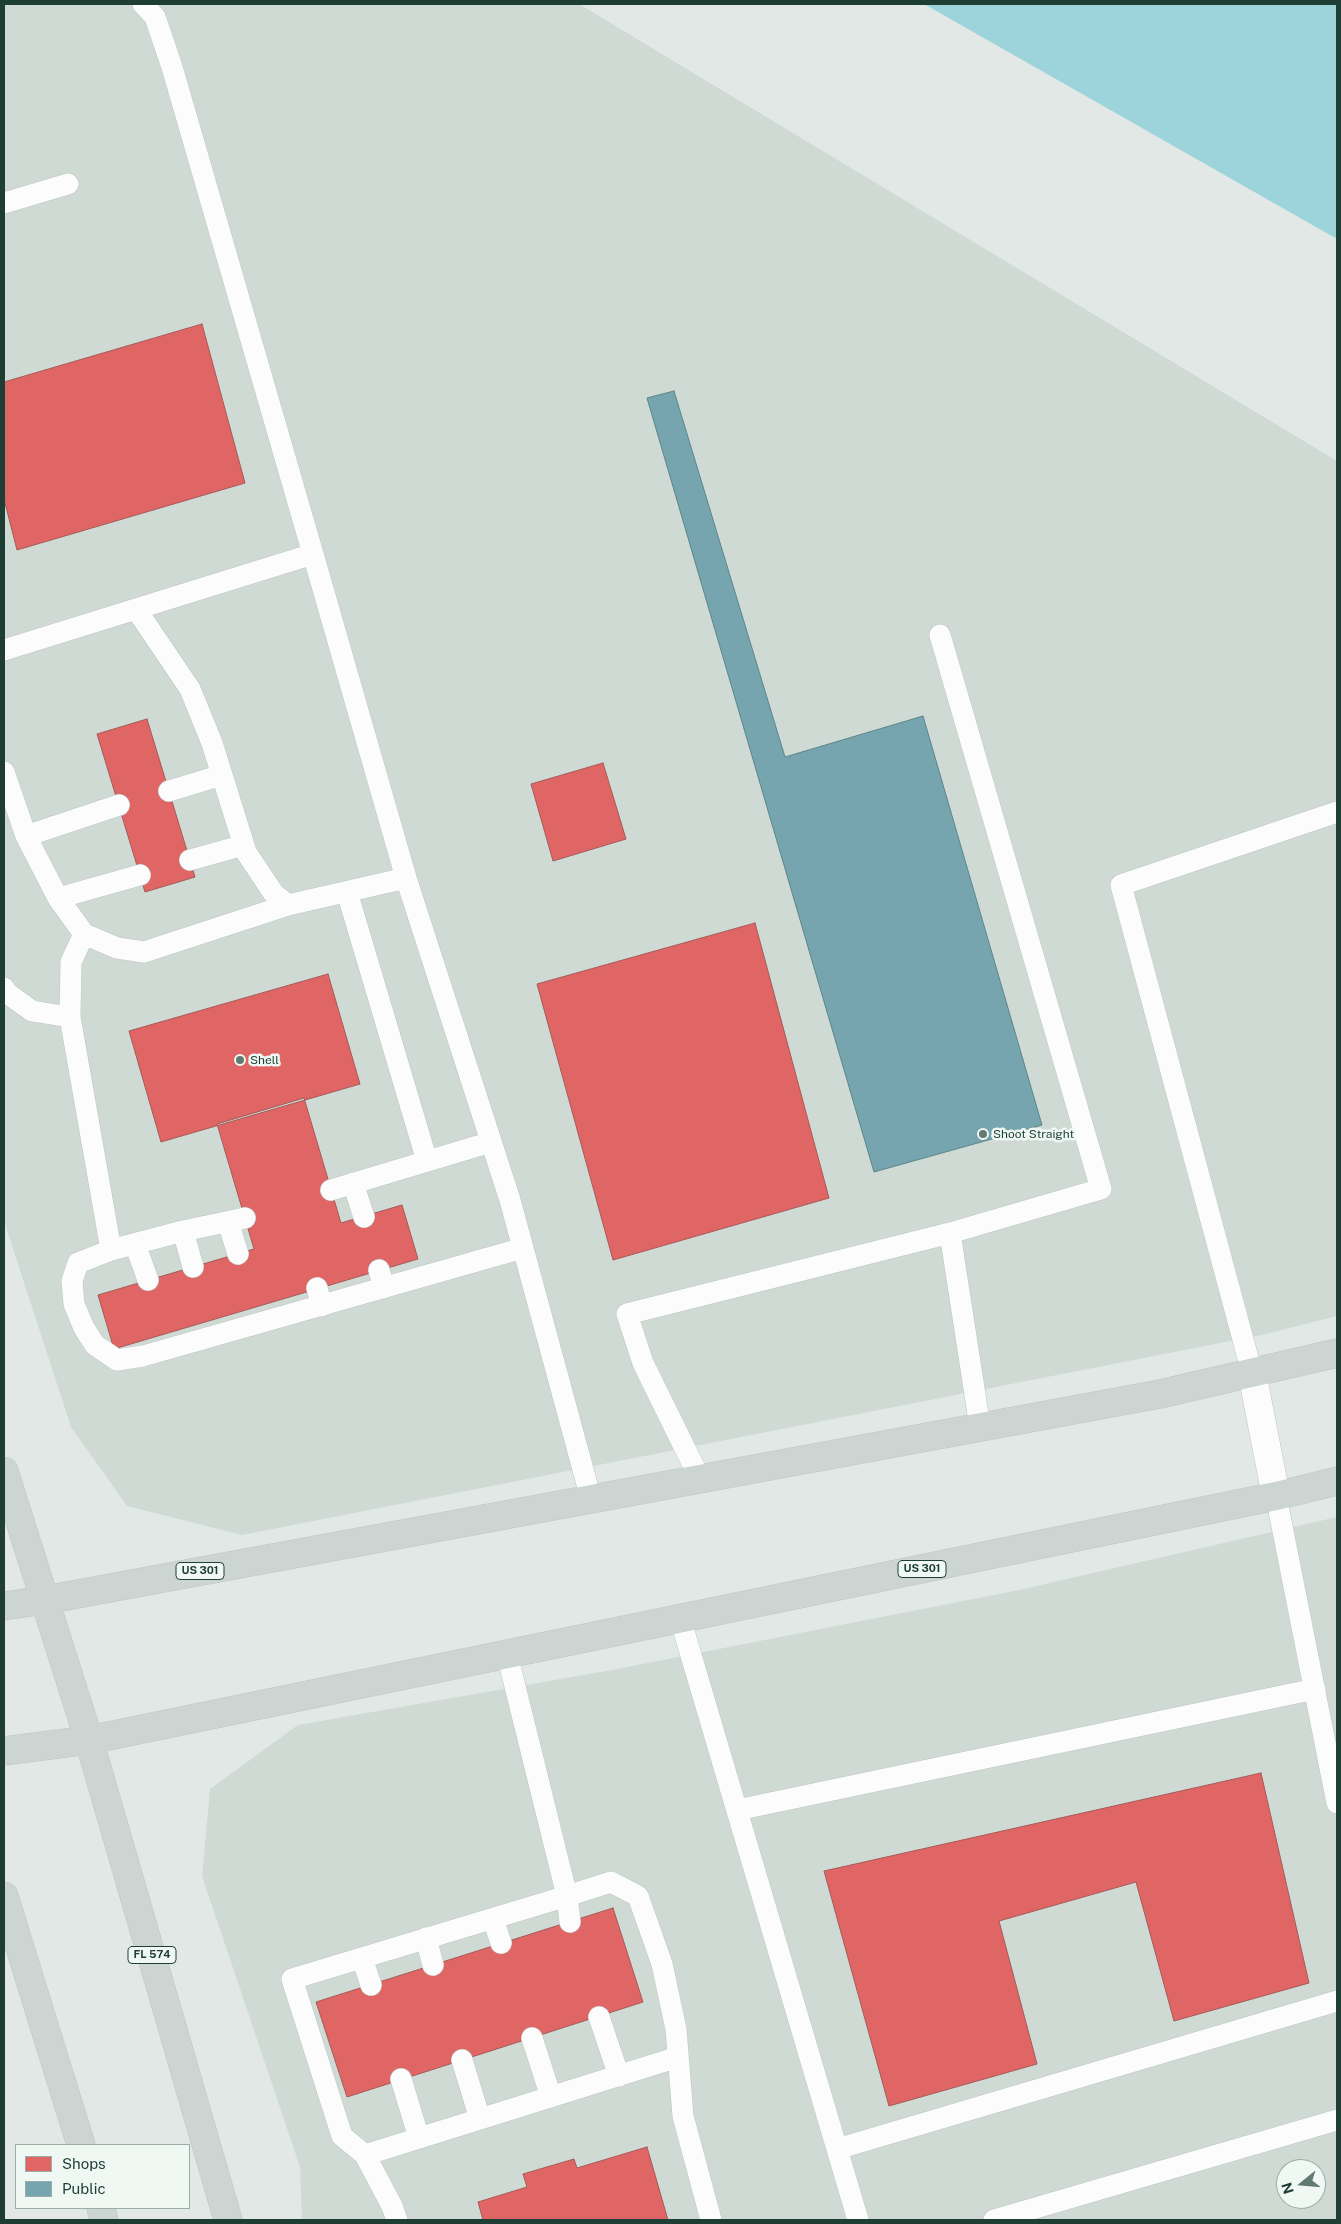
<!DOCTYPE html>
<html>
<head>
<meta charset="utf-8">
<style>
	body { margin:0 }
	#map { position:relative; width:1341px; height:2224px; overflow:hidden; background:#e2e8e5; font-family:"Public Sans",sans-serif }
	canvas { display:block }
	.frame { position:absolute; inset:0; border:5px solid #1e3d35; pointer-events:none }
	.legend { position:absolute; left:15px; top:2144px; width:175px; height:65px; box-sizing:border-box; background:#eff8f3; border:1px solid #9bada7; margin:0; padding:6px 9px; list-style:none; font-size:15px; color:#1e3d35 }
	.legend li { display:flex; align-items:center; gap:10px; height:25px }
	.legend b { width:25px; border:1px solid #9bada7 }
	.north { position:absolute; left:1276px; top:2159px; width:50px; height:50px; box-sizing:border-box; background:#eff8f3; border:1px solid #9bada7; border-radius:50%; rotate:253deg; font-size:14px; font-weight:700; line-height:20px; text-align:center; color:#1e3d35 }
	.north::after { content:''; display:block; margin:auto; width:18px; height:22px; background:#637973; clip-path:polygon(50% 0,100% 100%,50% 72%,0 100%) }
</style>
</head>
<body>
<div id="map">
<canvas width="1341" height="2224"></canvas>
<div class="frame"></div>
<ul class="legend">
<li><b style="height:14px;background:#e06666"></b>Shops</li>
<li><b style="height:14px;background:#76a5af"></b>Public</li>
</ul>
<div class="north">N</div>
</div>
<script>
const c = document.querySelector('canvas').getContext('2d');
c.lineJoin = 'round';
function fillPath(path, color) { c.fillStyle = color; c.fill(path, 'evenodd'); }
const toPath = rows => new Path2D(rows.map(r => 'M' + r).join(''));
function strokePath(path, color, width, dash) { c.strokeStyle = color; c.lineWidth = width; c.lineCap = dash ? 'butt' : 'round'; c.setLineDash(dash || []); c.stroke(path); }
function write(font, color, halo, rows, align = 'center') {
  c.font = font + ' "Public Sans",sans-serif'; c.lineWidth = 5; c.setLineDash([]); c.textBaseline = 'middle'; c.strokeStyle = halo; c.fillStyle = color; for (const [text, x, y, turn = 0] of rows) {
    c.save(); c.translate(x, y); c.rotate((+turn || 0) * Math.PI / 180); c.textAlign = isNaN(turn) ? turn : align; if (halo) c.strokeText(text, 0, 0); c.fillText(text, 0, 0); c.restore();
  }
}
fillPath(toPath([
	[4,4,579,4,1337,461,1337,1316,1266,1334,242,1535,127,1506,71,1427,4,1221],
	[1337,1517,1337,2220,302,2220,300,2167,202,1876,210,1789,298,1725,612,1670,1019,1590],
	[1286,2169,1316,2169,1316,2199,1286,2199]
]), '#cfdad5');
fillPath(toPath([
	[924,4,1337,4,1337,239]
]), '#9dd4dc');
const shops = toPath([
	[202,324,245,483,17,550,4,499,4,382,202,324],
	[147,719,195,877,145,892,97,734,147,719],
	[603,763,626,839,553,861,531,784,603,763],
	[755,923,829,1198,613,1260,537,984,755,923],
	[328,974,360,1084,161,1142,129,1031,328,974],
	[304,1098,341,1223,402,1205,418,1259,114,1349,98,1295,254,1249,217,1124,304,1098],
	[1261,1773,1309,1983,1174,2021,1136,1882,999,1921,1037,2064,889,2106,824,1871,1261,1773],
	[613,1908,643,2002,347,2097,316,2002,613,1908],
	[647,2147,668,2220,483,2220,478,2202,527,2187,523,2174,574,2159,577,2168,647,2147]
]);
fillPath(shops, '#e06666');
strokePath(shops, '#a65a57', 1);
const public = toPath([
	[674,391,785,757,923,716,1042,1125,874,1172,647,398,674,391]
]);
fillPath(public, '#76a5af');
strokePath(public, '#5c868a', 1);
const lane = toPath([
	[143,4,155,17,172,67,313,554],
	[4,203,68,184],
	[136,609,190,689,212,743,246,852,274,894,288,905,406,878],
	[940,635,1101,1189,950,1233,980,1427],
	[4,650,313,554,406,878,510,1200,591,1499],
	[4,772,26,836,58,898,84,934,117,948,144,952,288,905],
	[169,791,222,775],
	[26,836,119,805],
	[190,860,244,845],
	[347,892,427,1161],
	[58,898,140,875],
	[84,934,71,962,70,1017,111,1250,78,1263,72,1281,74,1304,84,1328,95,1345,117,1360,143,1356,523,1248],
	[4,988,7,993,32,1011,70,1017],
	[353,1183,364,1217],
	[331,1190,491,1142],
	[228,1222,238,1254],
	[183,1231,193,1267],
	[135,1244,148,1280],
	[111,1250,183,1231,245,1218],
	[379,1270,384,1288],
	[317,1288,322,1306],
	[1252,1373,1121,885,1337,812],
	[700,1479,643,1363,627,1314,950,1233],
	[1276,1496,1337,1803],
	[680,1618,858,2220],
	[737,1810,1315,1689],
	[493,1919,501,1943],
	[570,1922,567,1896,611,1882,638,1896,662,1964,676,2029,683,2116,711,2220],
	[426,1938,433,1965],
	[362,1958,371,1985],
	[599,2017,619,2076],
	[532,2038,551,2097],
	[462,2060,480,2119],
	[401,2079,419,2138],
	[837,2149,1337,2001],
	[365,2155,678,2057],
	[397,2220,392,2206,365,2155,342,2136,292,1979,567,1896,507,1654],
	[994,2220,1337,2120]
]);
const street = toPath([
	[1252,1373,1276,1496]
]);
const primary = toPath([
	[4,1471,89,1740,228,2220],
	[4,1606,45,1600,1160,1394,1337,1353],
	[4,1751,89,1740,1276,1496,1337,1481],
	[4,1896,81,2145],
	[101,2208,104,2220]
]);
strokePath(lane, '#bfc5c2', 22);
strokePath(street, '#bfc5c2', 29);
strokePath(primary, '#bbc5c2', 29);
strokePath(lane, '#fbfcfb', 21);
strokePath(street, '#fbfcfb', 28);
strokePath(primary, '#ccd5d2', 28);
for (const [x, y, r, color] of [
	[240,1060,5,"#637973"],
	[983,1134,5,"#637973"]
]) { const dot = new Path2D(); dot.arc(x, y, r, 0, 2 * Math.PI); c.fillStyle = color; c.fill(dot); strokePath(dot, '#eff8f3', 2); }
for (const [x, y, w] of [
	[922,1569,48],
	[200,1571,48],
	[152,1955,48]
]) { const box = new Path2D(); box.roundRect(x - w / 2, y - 8.5, w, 17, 4); c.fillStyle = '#eff8f3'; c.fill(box); strokePath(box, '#1e3d35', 1); }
write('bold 11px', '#1e3d35', null, [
	["US 301",922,1569],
	["US 301",200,1571],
	["FL 574",152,1955]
]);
write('12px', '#1e3d35', '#eff8f3', [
	["Shell",250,1060],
	["Shoot Straight",993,1134]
], 'left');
</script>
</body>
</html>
